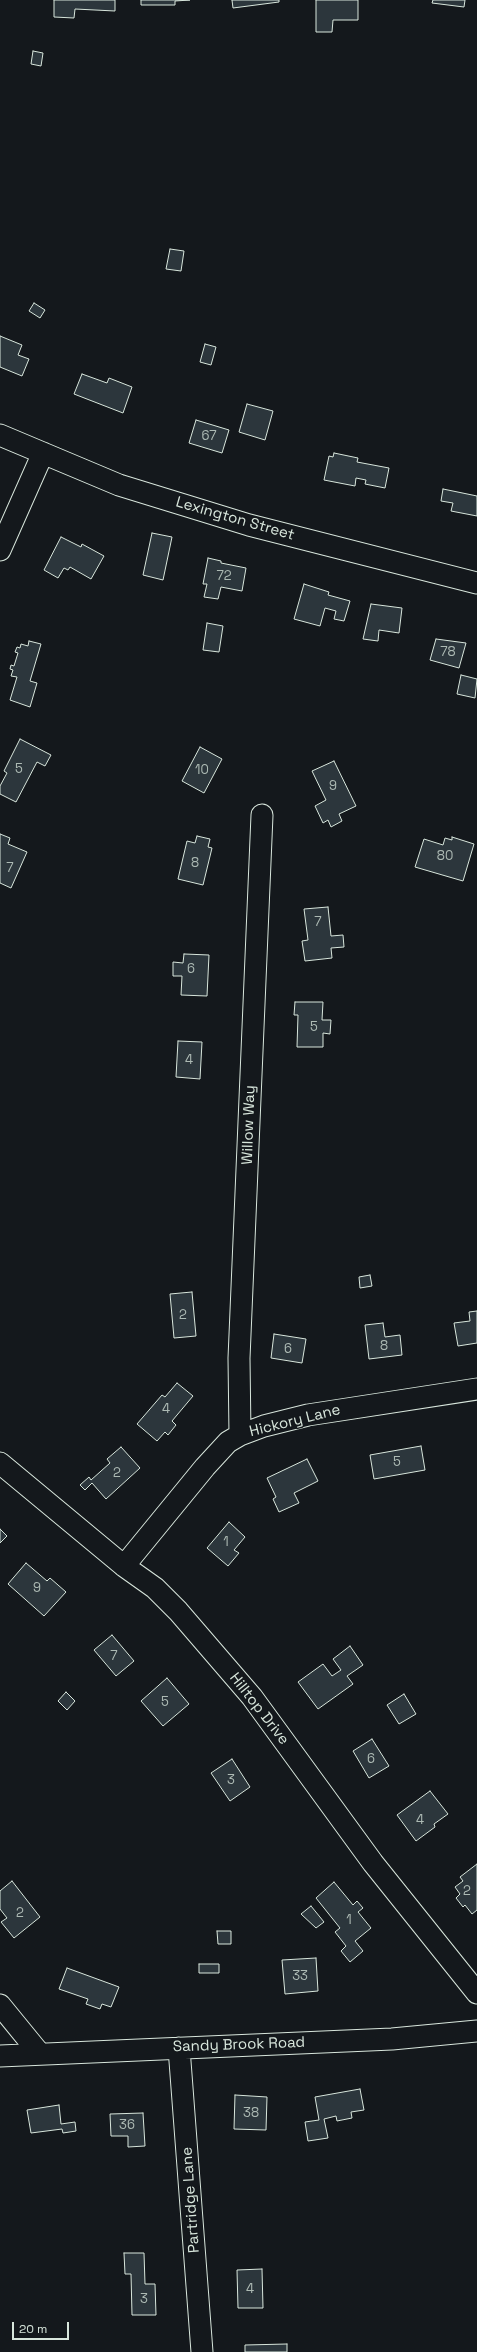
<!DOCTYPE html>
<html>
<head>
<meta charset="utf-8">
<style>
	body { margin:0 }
	#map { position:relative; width:477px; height:2352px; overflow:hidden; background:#14181c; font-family:"Space Grotesk",sans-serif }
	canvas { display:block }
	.scale { position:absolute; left:12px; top:2322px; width:57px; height:18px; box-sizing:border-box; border:2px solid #d8e6dc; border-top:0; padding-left:5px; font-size:12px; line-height:14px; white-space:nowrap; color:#d8e6dc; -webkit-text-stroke:3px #14181c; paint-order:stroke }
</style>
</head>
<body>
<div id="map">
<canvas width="477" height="2352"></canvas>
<div class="scale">20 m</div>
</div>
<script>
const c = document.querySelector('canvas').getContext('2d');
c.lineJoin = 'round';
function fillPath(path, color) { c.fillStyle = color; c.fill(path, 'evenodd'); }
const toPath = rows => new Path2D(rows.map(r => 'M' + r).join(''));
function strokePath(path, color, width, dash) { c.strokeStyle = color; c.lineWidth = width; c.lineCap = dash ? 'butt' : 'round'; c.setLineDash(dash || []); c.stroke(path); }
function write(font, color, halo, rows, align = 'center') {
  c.font = font + ' "Space Grotesk",sans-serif'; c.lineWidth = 3; c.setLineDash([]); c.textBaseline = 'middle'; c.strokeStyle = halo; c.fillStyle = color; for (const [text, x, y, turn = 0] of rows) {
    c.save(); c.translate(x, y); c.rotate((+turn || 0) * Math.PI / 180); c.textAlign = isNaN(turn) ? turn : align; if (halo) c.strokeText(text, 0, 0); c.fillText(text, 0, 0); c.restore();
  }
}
const building = toPath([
	[54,0,115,0,115,11,75,9,74,18,54,17,54,0],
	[141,0,190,0,175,1,175,5,141,5,141,0],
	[232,0,279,0,279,2,233,8,232,0],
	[316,0,358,0,358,20,333,20,332,32,316,32,316,0],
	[433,0,465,0,464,7,432,3,433,0],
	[33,51,43,53,41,66,31,64,33,51],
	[170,249,184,251,181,271,166,269,170,249],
	[34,303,45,310,40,318,29,311,34,303],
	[0,336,22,345,18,355,29,359,22,376,0,367,0,336],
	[205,344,216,347,211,365,200,362,205,344],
	[82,374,107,383,109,378,132,387,123,413,74,394,82,374],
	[247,404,273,411,265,440,239,432,247,404],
	[196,420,229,430,222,453,189,443,196,420],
	[334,453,358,458,357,462,389,468,385,488,365,484,366,480,356,478,355,486,324,480,329,456,333,457,334,453],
	[443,489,477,496,477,516,451,511,453,503,441,501,443,489],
	[152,533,172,537,163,580,143,575,152,533],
	[61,537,81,547,82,544,104,556,91,579,70,567,68,570,64,568,58,578,44,570,61,537],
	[208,558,221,561,221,563,246,568,242,591,221,587,218,599,204,597,207,584,203,584,208,558],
	[304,584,329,592,328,595,350,601,344,621,334,619,336,611,325,608,320,626,294,619,304,584],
	[371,604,402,608,399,633,379,630,378,641,363,639,371,604],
	[207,623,223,626,219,652,203,650,207,623],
	[436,639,466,643,459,668,430,660,436,639],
	[29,641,41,644,30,681,37,683,30,707,10,700,17,677,11,676,13,670,10,669,11,665,14,666,18,653,15,652,17,647,20,648,21,644,28,646,29,641],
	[461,675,477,679,475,698,457,694,461,675],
	[20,739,51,755,45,766,37,762,16,802,0,794,0,786,7,773,4,771,20,739],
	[200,747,222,759,204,793,182,781,200,747],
	[334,761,356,806,339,814,342,821,331,827,328,820,323,823,315,806,326,800,312,771,334,761],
	[0,834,10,838,8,844,27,852,11,888,0,883,0,834],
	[197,836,210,839,208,847,212,848,203,885,178,879,187,841,195,843,197,836],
	[452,837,474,844,463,881,415,867,424,839,443,845,445,838,452,840,452,837],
	[328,907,331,936,343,935,344,947,331,948,332,958,305,961,302,941,308,940,304,909,328,907],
	[184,954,209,955,207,996,181,995,182,976,173,976,173,962,183,963,184,954],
	[295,1002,323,1002,322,1020,331,1020,330,1034,323,1033,323,1047,297,1047,298,1015,294,1015,295,1002],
	[178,1041,202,1042,200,1079,176,1077,178,1041],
	[370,1275,372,1286,360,1288,359,1277,370,1275],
	[192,1292,196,1336,174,1338,170,1294,192,1292],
	[477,1311,477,1343,458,1346,454,1323,470,1321,469,1312,477,1311],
	[383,1323,385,1337,400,1335,402,1355,369,1359,365,1325,383,1323],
	[274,1334,306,1339,302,1363,271,1358,274,1334],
	[177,1383,193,1396,172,1421,176,1425,168,1435,165,1432,157,1441,137,1424,162,1395,165,1397,177,1383],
	[421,1446,425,1470,374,1479,370,1455,421,1446],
	[121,1447,140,1468,106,1499,92,1483,85,1490,80,1485,89,1477,91,1480,110,1463,107,1459,121,1447],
	[307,1459,318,1481,294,1493,299,1503,279,1512,273,1499,276,1497,267,1478,307,1459],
	[229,1522,245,1537,234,1550,239,1553,228,1566,207,1548,229,1522],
	[0,1529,7,1536,0,1543,0,1529],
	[26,1563,47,1581,50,1578,66,1592,44,1616,8,1584,26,1563],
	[112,1635,134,1661,116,1676,94,1650,112,1635],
	[350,1646,363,1665,347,1676,353,1684,318,1709,298,1682,323,1664,332,1676,341,1670,333,1659,350,1646],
	[167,1678,189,1704,163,1726,141,1701,167,1678],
	[66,1692,75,1701,67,1710,58,1701,66,1692],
	[404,1694,416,1714,399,1724,387,1705,404,1694],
	[372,1739,389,1766,369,1778,353,1751,372,1739],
	[232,1759,250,1787,230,1801,211,1773,232,1759],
	[430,1791,448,1814,434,1824,435,1827,416,1841,397,1815,430,1791],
	[477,1864,477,1910,472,1914,465,1905,463,1907,456,1898,460,1894,455,1887,463,1881,460,1877,477,1864],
	[12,1881,40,1917,14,1938,1,1922,7,1918,0,1909,0,1891,12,1881],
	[334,1882,353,1905,357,1901,363,1908,358,1912,371,1928,355,1941,363,1951,350,1962,341,1951,346,1946,335,1932,340,1928,316,1898,334,1882],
	[311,1906,324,1922,316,1928,301,1914,311,1906],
	[217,1931,231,1931,231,1944,218,1944,217,1931],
	[316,1958,318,1991,285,1994,282,1960,316,1958],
	[199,1964,219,1964,219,1973,199,1973,199,1964],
	[67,1968,119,1987,111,2007,102,2004,100,2009,86,2004,88,1999,59,1989,67,1968],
	[360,2089,364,2110,351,2112,352,2118,337,2121,336,2116,324,2119,328,2138,308,2141,305,2122,319,2120,315,2097,360,2089],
	[235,2095,267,2097,266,2130,234,2129,235,2095],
	[59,2105,61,2124,75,2122,76,2131,63,2133,62,2129,31,2133,27,2110,59,2105],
	[143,2113,145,2146,128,2147,128,2136,111,2136,110,2114,143,2113],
	[124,2253,144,2253,145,2284,155,2284,156,2315,132,2315,131,2274,125,2274,124,2253],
	[262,2269,263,2308,238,2308,237,2270,262,2269],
	[287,2344,287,2352,245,2352,245,2345,287,2344]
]);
fillPath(building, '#2c363c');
strokePath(building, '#d8e6dc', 1);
const minor = toPath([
	[0,435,119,485,249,525,477,583],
	[0,550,43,453],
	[240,1435,239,1358,262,815],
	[0,1463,124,1566,155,1588,178,1611,252,1697,373,1863,477,1993],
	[124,1566,205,1467,228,1442,240,1435,264,1426,308,1415,477,1389],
	[0,2005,40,2054],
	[179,2048,202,2352],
	[0,2056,392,2039,477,2031]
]);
strokePath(minor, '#d8e6dc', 23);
strokePath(minor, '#14181c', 21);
write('13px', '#adbab4', null, [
	["67",209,436],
	["72",224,576],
	["78",448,652],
	["5",19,769],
	["10",202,770],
	["9",333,786],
	["80",445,856],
	["8",195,863],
	["7",10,868],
	["7",318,922],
	["6",191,969],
	["5",314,1027],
	["4",189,1060],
	["2",183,1315],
	["8",384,1346],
	["6",288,1349],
	["4",166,1409],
	["5",397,1462],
	["2",117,1473],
	["1",226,1542],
	["9",37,1588],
	["7",114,1656],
	["5",165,1702],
	["6",371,1759],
	["3",231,1780],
	["4",420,1820],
	["2",467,1891],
	["2",20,1913],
	["1",349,1920],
	["33",300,1976],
	["38",251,2113],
	["36",127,2125],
	["4",250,2289],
	["3",144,2299]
]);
write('15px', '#d8e6dc', '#14181c', [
	["Lexington Street",235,519,16],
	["Willow Way",249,1125,-88],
	["Hickory Lane",295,1421,-14],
	["Hilltop Drive",259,1709,52],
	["Sandy Brook Road",239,2045,-2],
	["Partridge Lane",191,2200,-94]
]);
</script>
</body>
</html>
